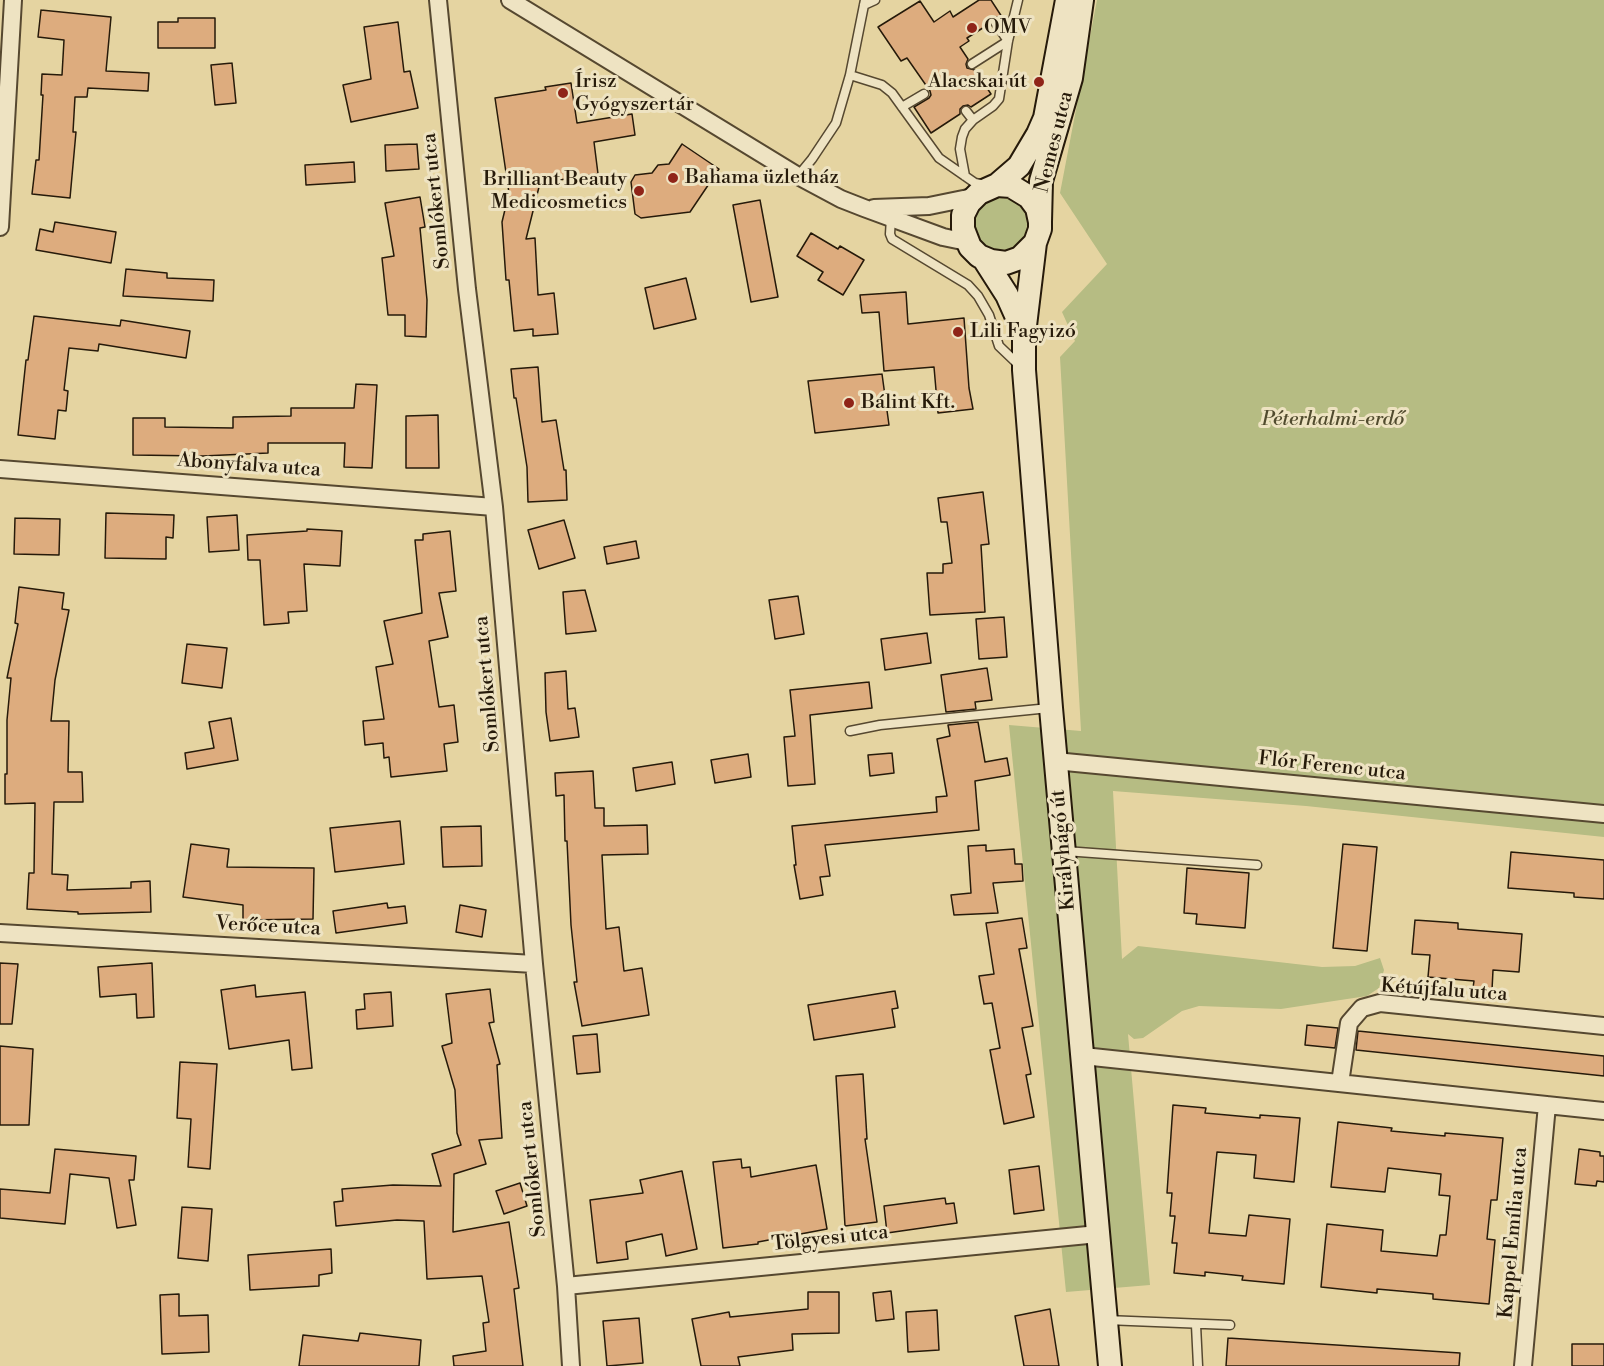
<!DOCTYPE html>
<html>
<head>
<meta charset="utf-8">
<style>
	body { margin:0 }
	canvas { display:block; background:#e5d4a1 }
</style>
</head>
<body>
<canvas width="1604" height="1366"></canvas>
<script>
const c = document.querySelector('canvas').getContext('2d');
c.lineJoin = 'round';
function fillPath(path, color) { c.fillStyle = color; c.fill(path, 'evenodd'); }
const toPath = rows => new Path2D(rows.map(r => 'M' + r).join(''));
function strokePath(path, color, width, dash) { c.strokeStyle = color; c.lineWidth = width; c.lineCap = dash ? 'butt' : 'round'; c.setLineDash(dash || []); c.stroke(path); }
function write(font, color, halo, rows, align = 'center') {
  c.font = font + ' "Libre Bodoni",serif'; c.lineWidth = 6; c.setLineDash([]); c.textBaseline = 'middle'; c.strokeStyle = halo; c.fillStyle = color; for (const [text, x, y, turn = 0] of rows) {
    c.save(); c.translate(x, y); c.rotate((+turn || 0) * Math.PI / 180); c.textAlign = isNaN(turn) ? turn : align; if (halo) c.strokeText(text, 0, 0); c.fillText(text, 0, 0); c.restore();
  }
}
fillPath(toPath([
	[1097,0,1604,0,1604,837,1306,806,1113,791,1122,959,1138,946,1322,967,1355,966,1380,958,1384,970,1379,988,1367,996,1281,1009,1199,1006,1182,1011,1143,1038,1134,1039,1128,1034,1150,1285,1066,1292,1009,725,1081,731,1060,357,1075,341,1062,312,1107,264,1060,193],
	'975 224a26 26 0 1 1 52 0a26 26 0 1 1-52 0Z'
]), '#b6bc83');
const building = toPath([
	[979,0,991,0,1002,17,991,17,989,24,967,38,969,41,960,47,968,59,966,64,967,68,975,70,991,94,971,107,968,105,963,106,960,109,960,114,931,133,914,107,929,98,931,95,930,91,907,58,901,61,878,27,920,1,934,22,950,11,953,17,979,0],
	[41,10,111,17,106,71,149,73,148,91,88,88,87,97,75,97,73,132,76,132,70,198,32,194,36,160,39,160,43,95,41,95,42,74,62,75,64,40,38,37,41,10],
	[178,18,215,18,215,48,158,48,158,22,178,22,178,18],
	[398,22,404,72,410,71,418,108,351,122,343,85,371,79,364,27,398,22],
	[232,63,236,103,215,105,211,65,232,63],
	[571,83,577,123,632,114,635,135,594,142,598,174,540,183,526,239,535,238,538,295,554,293,558,334,533,336,533,329,514,331,509,280,506,280,502,222,509,193,495,98,546,90,545,87,571,83],
	[417,144,419,169,386,171,385,145,417,144],
	[682,144,719,169,690,212,641,218,635,214,631,182,635,175,652,173,658,165,669,164,682,144],
	[354,162,355,182,306,185,305,165,354,162],
	[420,197,425,227,420,228,427,300,426,337,405,336,405,315,388,315,382,258,394,256,385,203,420,197],
	[760,200,778,297,751,302,733,205,760,200],
	[55,222,116,232,111,263,36,250,40,229,53,232,55,222],
	[811,233,838,249,840,246,864,260,843,295,818,280,823,272,797,256,811,233],
	[126,269,167,273,167,278,214,280,213,301,123,296,126,269],
	[686,278,696,319,654,329,645,288,686,278],
	[906,292,908,324,964,318,969,388,973,409,938,413,934,367,884,371,879,312,862,313,860,295,906,292],
	[34,316,120,326,121,320,190,331,186,358,99,344,98,351,69,348,64,390,68,391,66,411,58,410,55,439,18,435,26,360,28,360,34,316],
	[538,367,542,422,556,420,564,470,566,470,567,500,528,502,527,467,516,398,514,398,511,369,538,367],
	[882,374,889,425,815,433,808,381,882,374],
	[356,384,377,385,372,468,344,467,345,443,268,443,268,453,203,456,133,455,133,418,165,418,165,427,233,428,233,417,291,416,291,408,354,408,356,384],
	[438,415,439,468,406,468,406,416,438,415],
	[983,492,989,544,981,545,985,612,930,615,927,573,943,573,943,564,952,563,947,522,941,522,938,498,983,492],
	[106,513,174,515,173,538,166,537,166,559,105,558,106,513],
	[237,515,239,550,209,552,207,517,237,515],
	[15,518,60,519,59,555,14,554,15,518],
	[564,520,575,558,539,569,528,530,564,520],
	[307,529,342,531,340,566,304,564,307,611,288,612,289,623,264,625,260,560,248,560,247,535,307,531,307,529],
	[450,531,456,591,439,593,448,637,429,641,439,707,454,705,458,742,444,744,447,771,391,777,389,757,384,758,383,743,365,745,363,721,384,719,376,667,393,664,384,621,422,613,415,540,423,540,423,534,450,531],
	[636,541,639,558,607,564,604,547,636,541],
	[19,587,64,593,62,609,69,610,55,680,51,721,69,721,68,772,82,772,83,802,54,802,52,874,68,875,67,890,131,888,131,882,150,881,151,912,78,914,78,912,27,909,29,873,34,873,35,803,5,804,5,774,7,774,7,720,11,678,7,678,18,624,15,623,19,587],
	[585,590,596,631,566,634,563,592,585,590],
	[798,596,804,634,775,639,769,600,798,596],
	[1004,617,1007,657,979,659,976,619,1004,617],
	[927,633,931,663,885,670,881,639,927,633],
	[187,644,227,648,222,688,182,683,187,644],
	[987,668,992,700,975,702,976,709,946,712,941,675,987,668],
	[566,671,568,709,575,708,579,737,550,741,546,712,545,673,566,671],
	[869,682,872,708,810,715,815,784,788,786,784,737,795,736,790,690,869,682],
	[231,718,238,760,187,769,185,753,214,748,209,722,231,718],
	[978,722,985,762,1007,758,1010,775,975,781,979,830,825,845,830,876,820,877,823,895,800,899,794,865,796,865,792,826,937,812,936,797,947,796,937,739,950,736,948,725,978,722],
	[892,753,894,773,870,776,868,755,892,753],
	[748,754,751,777,715,783,711,760,748,754],
	[672,762,675,784,636,791,633,768,672,762],
	[593,771,595,808,604,808,604,826,647,825,648,854,602,855,606,929,619,927,624,971,642,968,649,1015,582,1026,574,982,577,982,571,925,567,841,565,841,564,795,556,796,555,773,593,771],
	[400,821,404,864,335,872,330,828,400,821],
	[481,826,482,866,443,867,441,827,481,826],
	[191,844,229,849,227,867,314,868,313,919,243,920,243,905,183,897,191,844],
	[1343,844,1377,847,1367,951,1333,948,1343,844],
	[986,845,986,851,1014,849,1015,864,1022,864,1023,881,993,883,998,913,954,915,951,895,971,893,968,846,986,845],
	[1511,852,1604,860,1604,899,1574,897,1574,893,1508,888,1511,852],
	[1187,868,1249,873,1245,928,1196,924,1197,914,1184,913,1187,868],
	[387,903,388,908,405,906,407,923,336,933,333,911,387,903],
	[460,905,486,910,482,937,456,932,460,905],
	[1022,918,1027,948,1019,949,1033,1026,1022,1028,1031,1074,1026,1075,1034,1117,1004,1124,990,1050,1000,1048,992,1003,984,1004,979,976,994,974,986,923,1022,918],
	[1415,920,1458,923,1458,929,1522,934,1519,972,1493,970,1492,990,1473,988,1474,981,1428,977,1430,955,1412,954,1415,920],
	[0,963,18,964,12,1024,0,1024,0,963],
	[152,963,154,1017,137,1018,136,994,100,997,98,967,152,963],
	[255,985,256,997,305,992,312,1068,292,1070,289,1040,229,1049,221,990,255,985],
	[490,989,494,1022,489,1023,500,1064,497,1065,502,1138,479,1140,486,1164,454,1174,453,1232,509,1222,519,1288,514,1289,523,1366,454,1366,453,1356,486,1351,483,1323,489,1322,482,1276,427,1279,424,1221,397,1220,336,1226,334,1202,343,1201,342,1189,393,1185,441,1186,432,1154,461,1145,457,1133,455,1090,442,1046,452,1043,446,994,490,989],
	[895,991,898,1008,892,1009,895,1027,814,1040,808,1005,895,991],
	[391,992,393,1026,357,1029,356,1010,365,1009,364,994,391,992],
	[1307,1025,1338,1028,1335,1048,1305,1045,1307,1025],
	[1358,1031,1604,1056,1604,1076,1356,1050,1358,1031],
	[597,1034,600,1072,577,1074,573,1036,597,1034],
	[0,1046,33,1049,29,1125,0,1125,0,1046],
	[180,1062,217,1064,210,1169,188,1167,191,1119,177,1118,180,1062],
	[863,1074,867,1139,865,1139,877,1222,845,1226,836,1076,863,1074],
	[1173,1105,1206,1108,1205,1113,1260,1118,1260,1115,1300,1118,1294,1182,1254,1178,1256,1155,1217,1152,1209,1233,1246,1236,1249,1215,1290,1219,1284,1284,1242,1280,1243,1276,1205,1272,1205,1276,1174,1273,1177,1243,1172,1243,1175,1216,1170,1216,1172,1193,1167,1193,1173,1105],
	[1338,1122,1392,1128,1391,1131,1445,1136,1445,1133,1503,1138,1497,1200,1491,1200,1487,1239,1495,1240,1489,1304,1433,1299,1433,1294,1377,1289,1377,1293,1321,1287,1327,1224,1383,1230,1381,1251,1437,1256,1440,1235,1446,1235,1450,1196,1439,1195,1441,1174,1388,1168,1385,1192,1331,1187,1338,1122],
	[55,1149,136,1156,134,1180,129,1180,136,1225,117,1228,109,1178,70,1174,65,1224,0,1218,0,1189,50,1193,55,1149],
	[1579,1149,1600,1152,1600,1156,1604,1156,1604,1182,1597,1181,1596,1186,1575,1184,1579,1149],
	[741,1159,742,1168,750,1167,751,1177,816,1165,827,1229,758,1242,758,1244,723,1248,713,1162,741,1159],
	[1039,1166,1044,1210,1014,1214,1009,1170,1039,1166],
	[682,1171,697,1249,666,1256,662,1234,626,1242,628,1259,597,1263,590,1200,643,1193,640,1180,682,1171],
	[520,1183,527,1206,504,1214,496,1191,520,1183],
	[945,1198,946,1204,954,1203,957,1223,887,1233,884,1206,945,1198],
	[182,1207,212,1209,208,1261,178,1258,182,1207],
	[331,1249,332,1273,319,1275,319,1286,250,1290,248,1255,331,1249],
	[891,1291,894,1319,876,1321,873,1293,891,1291],
	[808,1292,839,1292,839,1333,792,1334,793,1350,738,1357,740,1366,701,1366,692,1319,729,1312,730,1317,808,1309,808,1292],
	[179,1294,179,1316,208,1315,209,1352,162,1354,160,1295,179,1294],
	[1050,1309,1059,1366,1024,1366,1015,1316,1050,1309],
	[937,1310,939,1350,908,1352,906,1312,937,1310],
	[639,1318,643,1363,607,1366,603,1321,639,1318],
	[360,1333,421,1340,419,1366,299,1366,303,1335,358,1341,360,1333],
	[1228,1338,1460,1353,1459,1366,1226,1366,1228,1338],
	[1572,1344,1604,1344,1604,1366,1572,1366,1572,1344]
]);
fillPath(building, '#ddac7e');
strokePath(building, '#261a0a', 1.5);
const lane = toPath([
	[864,5,875,0],
	[972,64,1008,41,995,22],
	[850,75,882,85,892,93,939,158,975,183,986,185],
	[902,107,924,94],
	[966,111,973,120],
	[798,176,812,159,836,123,850,75,865,0],
	[965,176,960,149,962,137,965,129,973,120,993,106,999,99,1008,41,1018,0],
	[891,218,890,234,892,239,968,285,978,296,989,315,999,346,1021,367],
	[850,731,880,725,1049,708],
	[1065,851,1257,865],
	[1106,1320,1230,1325],
	[1196,1325,1198,1366]
]);
const street = toPath([
	[438,0,467,289,494,507,534,964,566,1286,571,1366],
	[510,0,798,176,841,199,864,208,943,237,967,242],
	[874,208,929,206,973,197],
	[0,227,13,0],
	[0,469,494,507],
	[1055,761,1604,814],
	[0,933,534,964],
	[1083,1056,1604,1111],
	[1340,1083,1349,1023,1362,1008,1380,1003,1604,1026],
	[566,1286,1098,1234],
	[1523,1366,1547,1105]
]);
const secondary = toPath([
	[997,185,1019,166,1038,134,1045,118,1067,0],
	[1040,222,1037,208,1029,197,1011,186,997,185,979,193,969,203,963,215,963,229,970,247,979,256,991,261,1006,263,1020,258,1035,243,1040,229,1040,222,1041,181,1071,78,1082,0],
	[1035,243,1024,334,1024,370,1051,708,1110,1366],
	[984,259,1007,295,1024,333]
]);
strokePath(lane, '#564830', 11);
strokePath(street, '#564830', 20);
strokePath(secondary, '#261a0a', 26);
strokePath(lane, '#eee3c2', 8);
strokePath(street, '#eee3c2', 16);
strokePath(secondary, '#eee3c2', 22);
for (const [x, y, r, color] of [
	[972,28,6,"#8f2418"],
	[1039,82,6,"#8f2418"],
	[563,93,6,"#8f2418"],
	[673,178,6,"#8f2418"],
	[639,191,6,"#8f2418"],
	[958,332,6,"#8f2418"],
	[849,403,6,"#8f2418"]
]) { const dot = new Path2D(); dot.arc(x, y, r, 0, 2 * Math.PI); c.fillStyle = color; c.fill(dot); strokePath(dot, '#eee3c2', 2); }
write('20px', '#261a0a', '#eee3c2', [
	["OMV",984,28],
	["Írisz",575,82],
	["Gyógyszertár",575,105],
	["Alacskai út",1027,82,"right"],
	["Bahama üzletház",685,178],
	["Brilliant Beauty",627,180,"right"],
	["Medicosmetics",627,203,"right"],
	["Lili Fagyizó",970,332],
	["Bálint Kft.",861,403]
], 'left');
write('20px', '#261a0a', '#eee3c2', [
	["Nemes utca",1055,142,-76],
	["Somlókert utca",437,201,-96],
	["Abonyfalva utca",249,466,4],
	["Somlókert utca",488,684,-95],
	["Flór Ferenc utca",1332,767,6],
	["Királyhágó út",1064,850,-95],
	["Verőce utca",268,927,3],
	["Kétújfalu utca",1444,991,4],
	["Somlókert utca",533,1169,-96],
	["Kappel Emília utca",1514,1233,-85],
	["Tölgyesi utca",830,1239,-6]
]);
write('italic 20px', '#514b2e', '#eee3c2', [
	["Péterhalmi-erdő",1333,420]
]);
</script>
</body>
</html>
